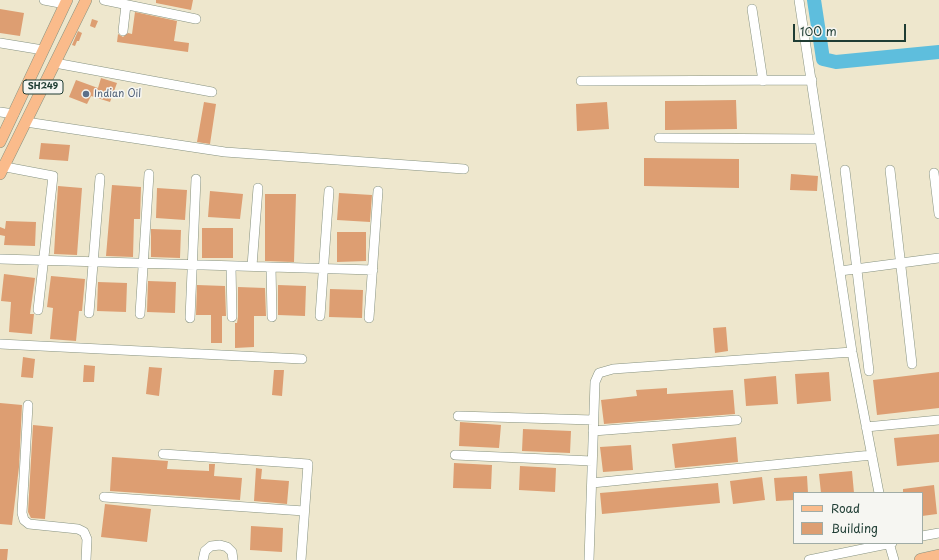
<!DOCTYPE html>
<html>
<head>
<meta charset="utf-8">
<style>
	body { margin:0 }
	#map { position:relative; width:939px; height:560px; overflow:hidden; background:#eee7cd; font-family:"Playpen Sans",sans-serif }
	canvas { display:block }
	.legend { position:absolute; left:793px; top:492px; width:130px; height:52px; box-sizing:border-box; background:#f6f6f2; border:1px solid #a0aca6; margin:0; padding:5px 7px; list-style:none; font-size:12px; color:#1f3d34 }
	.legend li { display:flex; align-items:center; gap:8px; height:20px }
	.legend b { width:20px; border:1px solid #a0aca6 }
	.scale { position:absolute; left:793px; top:24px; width:113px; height:18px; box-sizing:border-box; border:2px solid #1f3d34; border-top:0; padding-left:5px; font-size:12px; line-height:14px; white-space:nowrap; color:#1f3d34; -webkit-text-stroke:3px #f6f6f2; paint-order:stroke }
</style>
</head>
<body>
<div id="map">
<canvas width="939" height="560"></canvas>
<ul class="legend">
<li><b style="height:5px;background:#fabb8b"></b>Road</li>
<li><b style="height:11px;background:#dd9e72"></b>Building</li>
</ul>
<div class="scale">100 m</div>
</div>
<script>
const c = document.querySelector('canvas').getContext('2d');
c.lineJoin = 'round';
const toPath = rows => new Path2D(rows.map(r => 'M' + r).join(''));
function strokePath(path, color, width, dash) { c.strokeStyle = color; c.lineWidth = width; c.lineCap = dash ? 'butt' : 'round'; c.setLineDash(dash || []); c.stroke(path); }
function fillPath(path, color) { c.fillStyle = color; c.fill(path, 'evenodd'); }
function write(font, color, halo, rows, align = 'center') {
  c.font = font + ' "Playpen Sans",sans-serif'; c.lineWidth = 3; c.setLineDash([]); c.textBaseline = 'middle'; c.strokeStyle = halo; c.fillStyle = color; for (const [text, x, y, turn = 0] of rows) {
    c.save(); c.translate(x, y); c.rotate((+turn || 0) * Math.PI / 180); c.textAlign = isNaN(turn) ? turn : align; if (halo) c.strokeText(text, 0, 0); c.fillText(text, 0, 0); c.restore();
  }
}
strokePath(toPath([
	[814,0,823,59,836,62,939,52]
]), '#5ebedd', 14);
fillPath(toPath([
	[156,0,193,0,191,10,156,3],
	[0,9,24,13,20,36,0,33],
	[135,12,177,21,174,41,189,43,188,52,117,42,118,34,123,37,128,33,132,34],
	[92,19,98,21,95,28,90,26],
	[78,31,82,33,79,41,77,41,75,46,72,45],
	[101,78,117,83,110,102,91,96,87,104,69,97,76,80,98,88],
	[736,100,737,129,665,130,665,101],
	[204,102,216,104,210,144,197,142],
	[607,102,609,129,577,131,576,104],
	[41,143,70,145,68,161,39,159],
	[644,158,739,159,739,188,644,186],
	[791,174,818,176,817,191,790,190],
	[112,185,141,187,140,219,134,219,133,257,106,256],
	[58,186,82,188,77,255,54,254],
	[157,188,187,190,185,220,156,218],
	[210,191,243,194,240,219,208,217],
	[339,193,372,195,370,222,337,220],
	[265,194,296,194,294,262,265,261],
	[6,221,36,222,35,246,4,245,5,236,0,235,0,227,5,229],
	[202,228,233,228,233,258,202,258],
	[151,229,181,230,180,258,151,257],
	[337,232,366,232,366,261,337,262],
	[4,274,35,278,30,314,34,314,32,334,9,332,11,302,1,301],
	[51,276,85,279,82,311,79,311,76,341,50,339,53,308,47,307],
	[148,281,176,282,175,313,147,312],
	[98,282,127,283,126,312,97,311],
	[197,285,225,286,226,316,222,316,222,343,211,343,211,315,196,315],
	[278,285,306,286,305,316,278,315],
	[238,287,265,288,266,316,254,316,254,347,235,348,235,323,237,323,238,317],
	[330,289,363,290,362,318,329,317],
	[726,327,728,351,715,353,713,328],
	[23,357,35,359,33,378,21,377],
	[84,365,95,366,94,382,83,382],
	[149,367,162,368,159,396,146,394],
	[274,370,284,370,282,396,272,395],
	[829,372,831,401,797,404,795,374],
	[939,372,939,408,877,415,873,380],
	[776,376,778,404,746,406,744,379],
	[667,388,667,394,733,390,735,414,604,424,601,400,637,396,636,390],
	[0,403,22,405,19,467,12,525,0,524],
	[460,422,501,425,499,448,459,446],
	[33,425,53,427,45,519,31,518,28,512],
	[523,429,571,431,570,453,522,451],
	[939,434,939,462,897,466,894,438],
	[736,437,738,462,675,468,672,444],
	[631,445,633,470,603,472,600,447],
	[112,457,168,461,167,469,209,471,209,464,215,464,214,476,242,478,240,500,110,491],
	[454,463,492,465,491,489,453,488],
	[520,466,556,468,555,492,519,490],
	[256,468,262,469,261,479,289,481,287,504,254,501],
	[852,471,854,493,821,493,819,474],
	[807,476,808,493,794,493,794,500,776,501,774,478],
	[762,477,765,500,733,504,730,481],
	[718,483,720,503,602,514,600,493],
	[934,485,937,514,922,516,922,493,903,493,903,489],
	[105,504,151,509,147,542,101,537],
	[251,526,283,528,282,552,250,550],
	[0,549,8,549,7,560,0,560]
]), '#dd9e72');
const minor = toPath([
	[44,0,65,4],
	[104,0,196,19],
	[799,0,852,352,879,493],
	[752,9,763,81],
	[123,31,126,5],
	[0,43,43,50],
	[55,63,212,92],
	[581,81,812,80],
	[0,112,14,114],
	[26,122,225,152,464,169],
	[659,138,820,139],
	[0,166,53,176,38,310],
	[845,170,869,371],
	[890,170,912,364],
	[934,173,939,214],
	[0,259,373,270],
	[231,266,232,317],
	[252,266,258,188],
	[271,267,272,317],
	[840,271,939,258],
	[89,313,100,178],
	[140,314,149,174],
	[320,316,329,191],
	[190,318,196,179],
	[369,318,378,191],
	[0,344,302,359],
	[28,405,22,513,24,520,29,524,78,529,84,532,87,539,86,560],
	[458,416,593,420],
	[866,427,939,420],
	[593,431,737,420],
	[163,454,308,464,301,560],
	[455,455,592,461],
	[592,483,872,455],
	[104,497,304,511],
	[922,536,939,533],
	[889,543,894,560],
	[203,560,205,551,211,546,220,545,227,547,232,552,233,560],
	[589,560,595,382,599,373,613,369,852,352],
	[809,560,892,543]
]);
const major = toPath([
	[0,142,67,0],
	[0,174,86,0]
]);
const highway = toPath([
	[921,560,939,556]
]);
strokePath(minor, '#869280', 10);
strokePath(major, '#869280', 12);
strokePath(highway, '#869280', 14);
strokePath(minor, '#fff', 9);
strokePath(major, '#fabb8b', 11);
strokePath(highway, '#fabb8b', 13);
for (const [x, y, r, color] of [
	[86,94,4,"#5c6f8a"]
]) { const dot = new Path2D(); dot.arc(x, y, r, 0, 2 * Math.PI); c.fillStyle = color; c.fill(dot); strokePath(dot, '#f6f6f2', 1.5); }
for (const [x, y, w] of [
	[43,87,40]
]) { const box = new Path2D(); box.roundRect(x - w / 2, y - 7, w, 14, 3); c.fillStyle = '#f6f6f2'; c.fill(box); strokePath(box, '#1f3d34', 1); }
write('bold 9px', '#1f3d34', null, [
	["SH249",43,87]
]);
write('10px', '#4e5e75', '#f6f6f2', [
	["Indian Oil",94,94]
], 'left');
</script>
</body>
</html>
